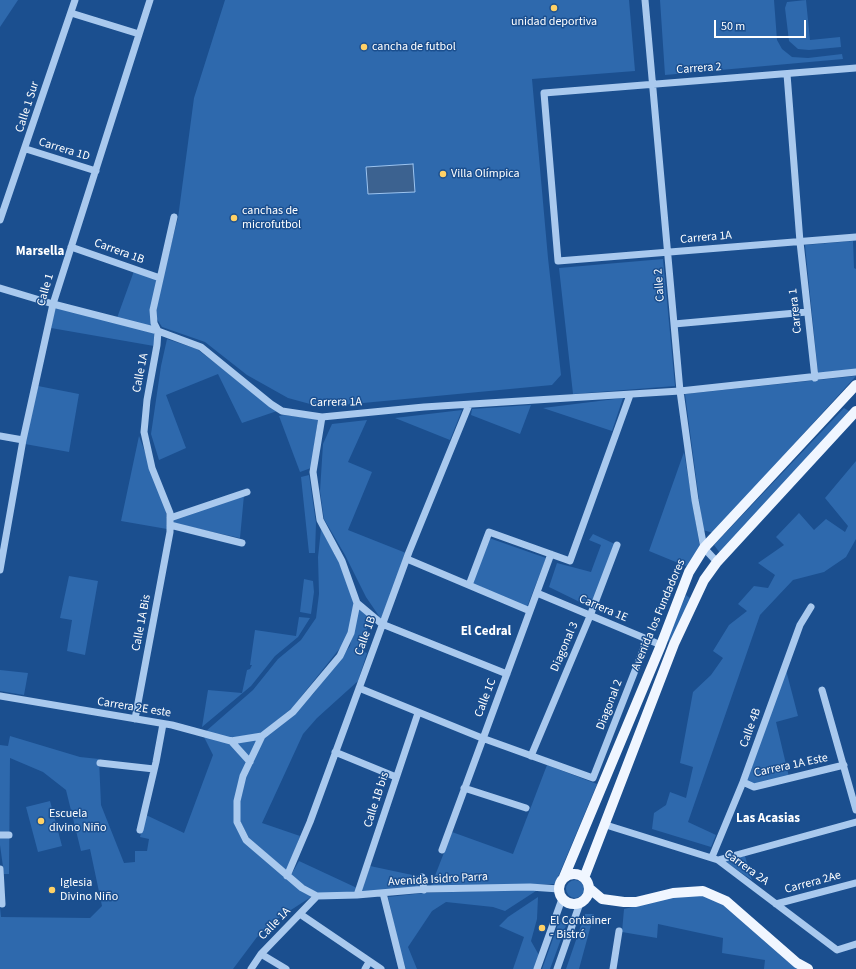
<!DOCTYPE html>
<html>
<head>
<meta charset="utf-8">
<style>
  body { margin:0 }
  #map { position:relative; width:856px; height:969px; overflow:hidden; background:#1b4f8f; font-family:"Source Sans 3",sans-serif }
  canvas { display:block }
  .scale { position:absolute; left:714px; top:20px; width:92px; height:18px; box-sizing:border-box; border:2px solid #fff; border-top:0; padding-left:5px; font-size:12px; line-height:14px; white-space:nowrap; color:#fff; -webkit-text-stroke:3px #1b4f8f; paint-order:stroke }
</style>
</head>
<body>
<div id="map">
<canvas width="856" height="969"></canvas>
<div class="scale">50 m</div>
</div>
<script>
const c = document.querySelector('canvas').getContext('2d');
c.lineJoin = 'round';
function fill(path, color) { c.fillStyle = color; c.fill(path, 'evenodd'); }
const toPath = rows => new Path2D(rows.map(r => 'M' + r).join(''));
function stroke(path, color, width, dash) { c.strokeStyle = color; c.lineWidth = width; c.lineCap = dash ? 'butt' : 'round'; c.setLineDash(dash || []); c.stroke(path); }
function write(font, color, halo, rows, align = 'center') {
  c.font = font + ' "Source Sans 3",sans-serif'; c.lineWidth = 3; c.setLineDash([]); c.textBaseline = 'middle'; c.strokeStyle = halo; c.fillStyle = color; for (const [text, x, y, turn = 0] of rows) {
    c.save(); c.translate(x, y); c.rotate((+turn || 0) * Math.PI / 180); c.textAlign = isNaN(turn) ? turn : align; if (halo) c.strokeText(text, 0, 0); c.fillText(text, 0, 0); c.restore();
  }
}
fill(toPath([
  [0,0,18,0,0,27],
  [225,0,629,0,635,71,532,79,548,258,561,375,552,385,321,407,288,398,247,375,205,342,162,327,155,316,162,279,178,218,194,98],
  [660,0,774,0,777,40,782,49,792,57,808,58,842,54,843,59,665,75],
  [806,0,810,40,840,37,841,47,809,50,798,49,789,41,785,8,787,2],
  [853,241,854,268,856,269,856,369,818,373,805,245],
  [663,259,675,386,573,394,559,268],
  [134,271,157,279,155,329,117,318],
  [55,307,154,333,154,346,51,328],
  [167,339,197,349,277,411,242,423,218,374,166,395,186,448,159,460,151,434,161,366],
  [856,376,713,533,703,530,685,394],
  [38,386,79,394,69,452,25,444],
  [623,398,612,431,543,408],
  [531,405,520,434,471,415,472,409],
  [844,408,849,411,720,553,714,545],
  [462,410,450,440,395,418],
  [284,415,318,419,311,468,300,472,279,416],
  [367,420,348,462,372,472,348,530,406,553,381,619,366,597,345,555,324,519,320,491,323,444,332,424],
  [139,436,166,509,167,529,121,521],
  [684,452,700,548,688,567,649,551],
  [856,461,856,539,846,557,824,572,793,580,760,615,688,822,716,835,711,847,652,829,654,813,666,805,670,792,686,798,693,767,680,763,693,692,711,675,723,658,713,651,729,625,747,611,738,604,754,586,768,588,775,575,758,563,784,545,776,537,799,513,814,530,826,519,845,532,848,526,825,498],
  [309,475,316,523,315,553,309,553,301,477],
  [244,495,240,538,172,523,172,519],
  [321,529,339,562,354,603,349,630,344,643,292,708,262,733,231,738,205,732,253,690,278,659,301,640,316,618,319,594,318,557],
  [593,534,617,545,592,608,549,587,557,563,591,572,601,545,589,540],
  [489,538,546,558,527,607,471,583],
  [69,576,98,581,85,655,67,651,72,620,60,618],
  [304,579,313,581,314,592,311,614,300,612],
  [686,595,691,599,670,642,667,640],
  [358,608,371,618,359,650,367,653,358,681,317,718,303,734,262,823,300,836,287,871,249,838,240,821,239,802,245,777,264,738,313,694,350,646],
  [299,617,310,618,298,637,275,656,251,686,202,727,208,690,242,693,247,670,250,669,252,665,250,665,255,630,296,636],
  [0,670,28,673,24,695,0,691],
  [786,670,798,716,776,722,789,777,755,785,745,781],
  [203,735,230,742,248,763,235,801,241,835,311,897,277,919,257,937,233,969,0,969,0,907,1,917,90,918,102,906,90,849,81,851,66,790,43,772,10,758,9,874,4,874,0,845,0,745,8,746,10,736,80,757,99,759,101,805,124,863,135,862,135,851,147,851,149,839,140,837,146,815,184,833,213,755],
  [260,738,249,760,235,742],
  [547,765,597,784,555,884,431,886,452,832,513,854],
  [50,801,62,846,38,852,26,807],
  [745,856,752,880,724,861],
  [299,861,357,888,355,893,318,894,303,886,291,875],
  [370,866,417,876,419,887,361,892],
  '566 889a9 9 0 1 1 18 0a9 9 0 1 1-18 0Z',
  [539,889,505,911,493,907,446,902,432,911,408,947,417,969,406,969,399,947,388,897,424,893],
  [703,894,725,903,803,969,764,969,765,960,722,953,723,938,658,924,657,938,622,932,624,909,674,897],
  [538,897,537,919,531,941,540,957,535,969,513,969,524,937,499,926,508,917],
  [585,914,594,914,579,969,566,969],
  [559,922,567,923,550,969,542,969]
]), '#2e69ad');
const water = toPath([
  [413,164,415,192,368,194,366,167,413,164]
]);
fill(water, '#3c6290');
stroke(water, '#9cc4f0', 1);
stroke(toPath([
  [645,0,680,391,695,500,704,548,717,562],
  [71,13,139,34],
  [856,68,544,93,558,261,856,237],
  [787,74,800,242,815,378],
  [26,149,96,171],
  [0,220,75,0],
  [71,247,160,278],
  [0,288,53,304,158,331,201,347,271,404,282,411,322,417,424,407,680,391,856,372],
  [674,324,807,312],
  [322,417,313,472,320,520,342,561,357,603,382,624,507,674],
  [0,436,23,440],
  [170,518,247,492],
  [170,525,242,543],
  [407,559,530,611],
  [0,570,23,440,53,304,150,0],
  [469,585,489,532,570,561,630,395],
  [537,593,661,645],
  [357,603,351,633,340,656,293,712,262,736,243,776,237,801,237,822,246,840,302,888,317,896,357,895,426,889,530,887,559,889],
  [359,688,482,738,593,778,647,640],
  [822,690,856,810],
  [0,696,172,725,231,741,262,736],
  [135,719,170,532,170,513,152,468,144,432,147,400,157,345,158,331,154,323,153,310,174,217],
  [231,741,250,762],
  [335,752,396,777],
  [531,756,590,616,617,545],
  [100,763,154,769],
  [743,782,754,787,844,765],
  [464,788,526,808],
  [606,825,718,860,837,950,856,944],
  [140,830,156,762,163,724],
  [0,835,9,835],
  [442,850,551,554],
  [712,857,743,782,800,625,811,607],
  [718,860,856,822],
  [0,869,2,904],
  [287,876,310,822,409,552,469,405],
  [422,877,424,890],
  [383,893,402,969],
  [357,895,418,713],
  [776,904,856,883],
  [300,914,381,969],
  [261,954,286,969],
  [251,969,261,954,317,896],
  [365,969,369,962],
  [537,969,562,899],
  [557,969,580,903],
  [613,969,619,931]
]), '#a9c9ee', 7);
stroke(toPath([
  '559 889a15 15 0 1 1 30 0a15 15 0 1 1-30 0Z',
  [564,877,661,645,689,572,704,548,856,385],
  [584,878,674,644,704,580,717,562,856,411],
  [589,888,602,899,624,902,636,902,673,893,703,891,726,901,797,963,808,969]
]), '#f0f6ff', 10);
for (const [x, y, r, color] of [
  [554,8,4,"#ffd166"],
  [364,47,4,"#ffd166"],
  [443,174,4,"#ffd166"],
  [234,218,4,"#ffd166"],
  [41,821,4,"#ffd166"],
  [52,890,4,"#ffd166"],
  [542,928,4,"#ffd166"]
]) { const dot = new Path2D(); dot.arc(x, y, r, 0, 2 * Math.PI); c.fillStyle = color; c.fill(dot); stroke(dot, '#1b4f8f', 1.5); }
write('12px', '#fff', '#1b4f8f', [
  ["unidad deportiva",554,22,"center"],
  ["cancha de futbol",372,47],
  ["Villa Olímpica",451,174],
  ["canchas de",242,211],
  ["microfutbol",242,225],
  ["Escuela",49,814],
  ["divino Niño",49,828],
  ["Iglesia",60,883],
  ["Divino Niño",60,897],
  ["El Container",550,921],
  ["- Bistró",550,935]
], 'left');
write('12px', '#fff', '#1b4f8f', [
  ["Carrera 2",699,69,-4],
  ["Calle 1 Sur",28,107,-72],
  ["Carrera 1D",64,150,17],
  ["Carrera 1A",706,238,-5],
  ["Carrera 1B",119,252,20],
  ["Calle 2",660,285,-94],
  ["Calle 1",46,290,-74],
  ["Carrera 1",796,311,-96],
  ["Calle 1A",141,373,-79],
  ["Carrera 1A",336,403,-1],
  ["Carrera 1E",603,609,23],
  ["Avenida los Fundadores",659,615,-67],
  ["Calle 1A Bis",142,623,-79],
  ["Calle 1B",366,636,-70],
  ["Diagonal 3",565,647,-67],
  ["Calle 1C",486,698,-69],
  ["Diagonal 2",610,705,-69],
  ["Carrera 2E este",134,708,9],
  ["Calle 4B",751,728,-70],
  ["Carrera 1A Este",791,766,-12],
  ["Calle 1B bis",377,800,-72],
  ["Carrera 2A",746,868,36],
  ["Avenida Isidro Parra",438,880,-3],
  ["Carrera 2Ae",813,883,-15],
  ["Calle 1A",275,924,-46]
]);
write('bold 13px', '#fff', '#1b4f8f', [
  ["Marsella",40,252],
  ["El Cedral",486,632],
  ["Las Acasias",768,819]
]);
</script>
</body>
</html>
